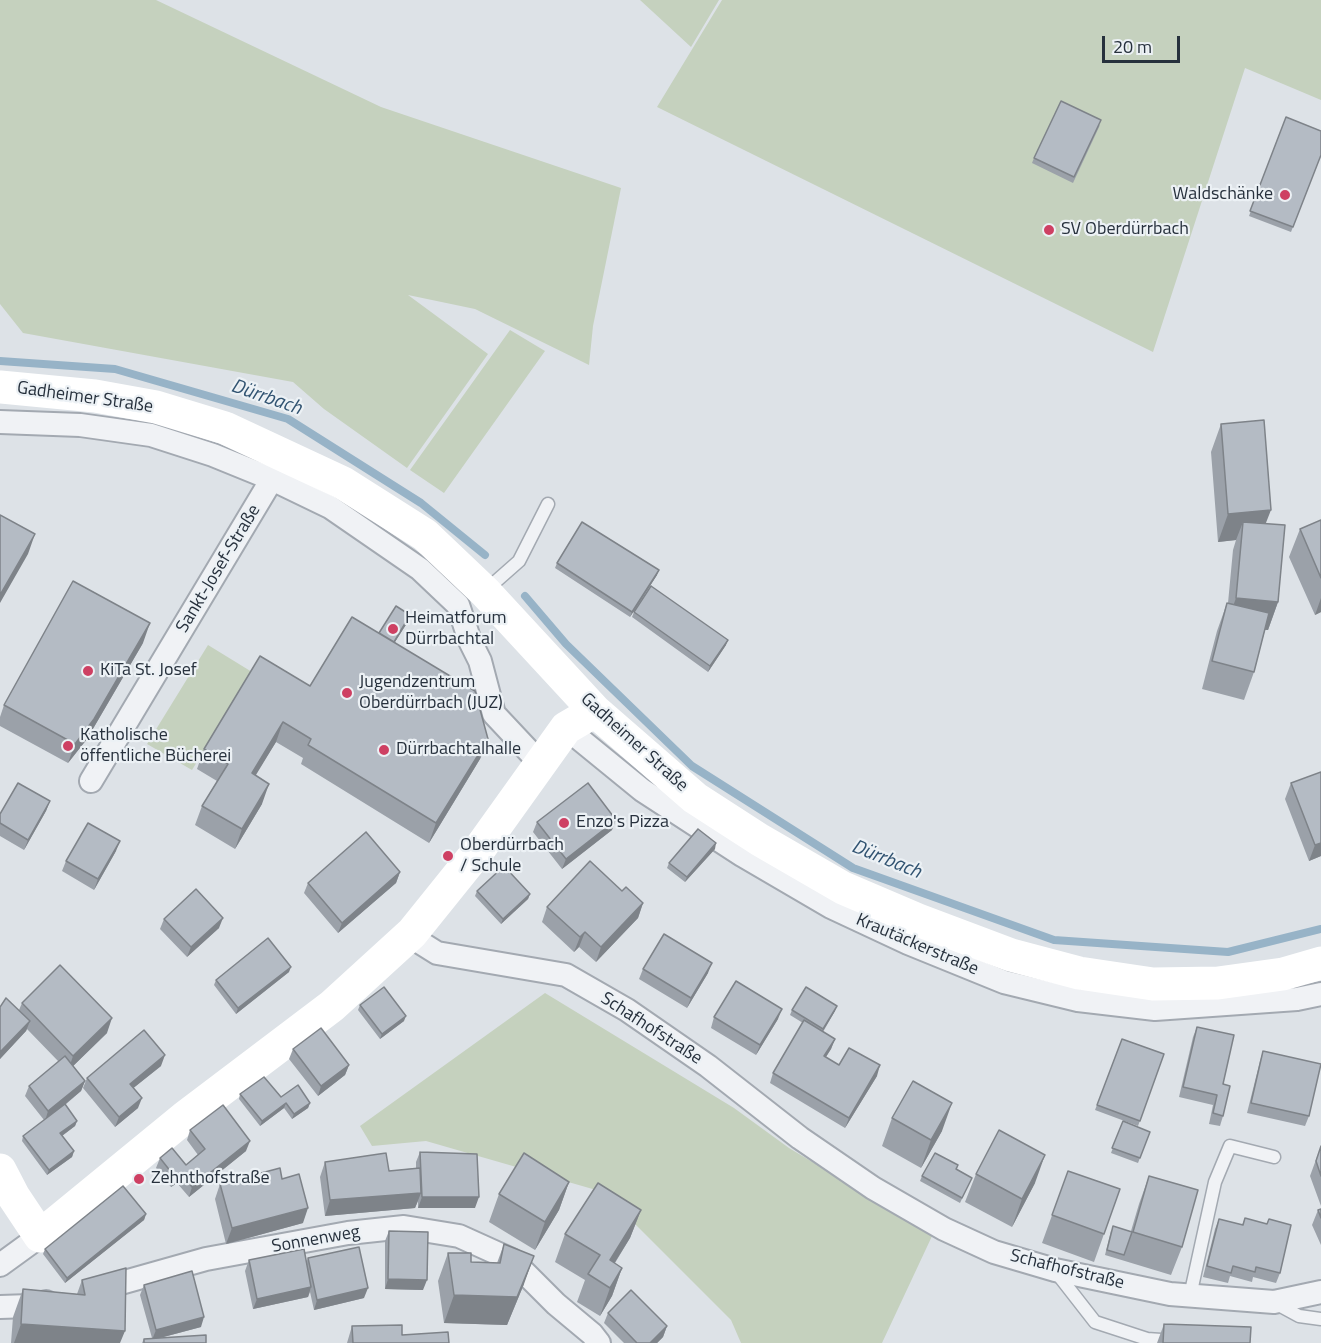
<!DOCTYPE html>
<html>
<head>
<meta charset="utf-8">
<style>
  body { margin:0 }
  #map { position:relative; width:1321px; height:1343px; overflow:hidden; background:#dde2e7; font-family:"Titillium Web",sans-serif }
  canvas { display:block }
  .scale { position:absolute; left:1102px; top:36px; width:78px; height:27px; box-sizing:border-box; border:3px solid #27313d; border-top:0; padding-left:8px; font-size:18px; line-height:21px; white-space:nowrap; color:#27313d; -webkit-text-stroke:4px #ecf1f5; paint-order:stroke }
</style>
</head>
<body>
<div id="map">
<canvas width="1321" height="1343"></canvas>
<div class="scale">20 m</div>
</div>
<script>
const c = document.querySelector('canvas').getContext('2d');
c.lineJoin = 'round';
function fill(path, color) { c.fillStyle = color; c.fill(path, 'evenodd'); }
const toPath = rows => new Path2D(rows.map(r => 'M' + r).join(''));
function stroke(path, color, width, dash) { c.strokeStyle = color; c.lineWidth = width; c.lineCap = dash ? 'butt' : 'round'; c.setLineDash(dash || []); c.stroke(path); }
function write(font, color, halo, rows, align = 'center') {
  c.font = font + ' "Titillium Web",sans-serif'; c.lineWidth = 4.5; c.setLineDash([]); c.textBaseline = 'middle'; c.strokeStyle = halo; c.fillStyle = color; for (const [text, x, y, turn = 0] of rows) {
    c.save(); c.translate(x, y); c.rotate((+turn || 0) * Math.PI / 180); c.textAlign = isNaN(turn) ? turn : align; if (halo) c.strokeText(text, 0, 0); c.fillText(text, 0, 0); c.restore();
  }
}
fill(toPath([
  [0,0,156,0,381,107,621,188,593,326,589,365,475,309,408,295,488,354,407,468,324,409,293,382,23,333,0,304],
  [640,0,719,0,691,47],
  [722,0,1321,0,1321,100,1245,68,1153,352,657,107],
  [510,330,545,351,444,493,410,470],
  [208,645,252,672,192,770,147,744],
  [545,993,734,1108,789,1148,933,1234,882,1343,741,1343,731,1320,603,1192,426,1141,372,1146,360,1126]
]), '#c5d1be');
stroke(toPath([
  [0,361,115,369,288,419,421,503,485,555],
  [525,596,566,644,692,766,853,868,1054,940,1228,952,1321,929]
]), '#97b3c7', 8);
const lane = toPath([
  [485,591,519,561,548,504],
  [1056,1272,1095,1322,1147,1339,1204,1343],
  [1190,1296,1215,1182,1230,1146,1274,1157],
  [1275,1303,1299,1316,1321,1319]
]);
const street = toPath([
  [0,422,80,425,151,435,213,455,272,479,330,507,420,569,458,605,470,641,480,661,494,714,540,763],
  [566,728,642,790,742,855,831,907,908,943,1004,982,1078,1000,1155,1009,1297,999,1321,994],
  [91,781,272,479],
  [412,933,421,943,437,953,566,975,627,1010,708,1066,800,1138,873,1188,944,1229,994,1252,1055,1270,1170,1294,1274,1302,1321,1292],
  [0,1265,40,1236],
  [96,1290,206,1259,348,1233,404,1227,459,1236,512,1260,556,1304,592,1334,599,1343],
  [0,1307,30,1306,46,1302]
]);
stroke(lane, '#a3a9b1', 15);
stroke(street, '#a3a9b1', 26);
stroke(lane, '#f0f2f5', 12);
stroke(street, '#f0f2f5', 22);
stroke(toPath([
  [0,387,95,396,156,407,225,428,343,483,425,535,485,592,595,711,695,798,760,840,843,888,918,920,1011,955,1079,973,1153,984,1218,983,1283,974,1321,963],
  [0,1170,14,1197,40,1236,184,1118,332,1006,412,933,478,851,566,728,595,711]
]), '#fff', 33);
fill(toPath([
  [1286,117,1321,155,1291,232,1249,216],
  [1100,125,1073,183,1032,163,1034,158],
  [1221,424,1266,524,1278,602,1268,630,1265,630,1254,672,1244,700,1202,689,1217,631,1227,603,1228,603,1233,550,1236,540,1218,542,1211,452],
  [1321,520,1321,612,1315,615,1289,557,1300,529],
  [557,563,657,575,630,617,555,568],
  [634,612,726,645,708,672,632,617],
  [409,620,395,642,488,739,480,759,429,843,301,764,303,758,276,742,255,775,262,804,235,849,195,825,202,806,217,781,197,769,204,749,310,686,379,633],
  [143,643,87,739,68,763,0,726,0,717,4,705],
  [1321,772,1321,856,1309,861,1285,799,1291,783],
  [50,801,46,811,24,850,0,836,0,814],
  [537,822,612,830,562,869,533,832],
  [715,849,685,882,667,868,669,863],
  [116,851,94,890,62,871,66,861],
  [400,872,396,883,338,933,304,893,308,883],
  [477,891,530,894,528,899,501,924,475,896],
  [622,891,643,903,638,918,596,962,579,947,574,952,542,922,547,907],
  [164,919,219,928,187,957,160,929],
  [643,969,708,973,687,1008,639,979],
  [289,972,236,1014,214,985,216,980],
  [22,1003,107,1033,73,1066,85,1081,81,1091,65,1105,77,1121,75,1126,62,1136,74,1151,72,1157,47,1175,22,1141,23,1136,44,1120,25,1096,29,1086,59,1062,27,1029,26,1031,0,1059,0,1007,19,1010],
  [360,1005,404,1021,380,1039,358,1010],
  [792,1010,835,1011,823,1032,835,1039,831,1049,826,1057,839,1065,877,1076,845,1128,770,1083,773,1073,803,1023,790,1015],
  [714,1017,778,1019,756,1055,711,1028],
  [1197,1027,1223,1116,1220,1126,1209,1124,1213,1105,1179,1097,1193,1037],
  [1122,1039,1164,1054,1138,1126,1095,1110],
  [293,1049,349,1065,345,1075,318,1096,289,1059],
  [1263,1051,1309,1116,1305,1126,1247,1113,1260,1061],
  [161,1066,133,1088,138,1108,115,1127,83,1088,87,1078],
  [240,1094,281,1097,310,1103,308,1108,292,1119,284,1108,260,1126,239,1099],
  [892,1118,942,1131,921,1168,882,1146],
  [1123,1121,1150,1132,1138,1163,1111,1153],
  [190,1130,246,1151,189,1197,177,1183,171,1187,156,1168,160,1158,186,1165,198,1155,187,1140],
  [1321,1146,1321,1206,1310,1176],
  [420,1152,475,1208,418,1208,418,1201,415,1208,325,1216,320,1177,325,1162,389,1171,416,1168,416,1162],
  [958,1165,957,1169,972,1178,960,1203,920,1181,922,1176],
  [1068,1171,1120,1189,1094,1262,1042,1243],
  [976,1174,1035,1183,1012,1227,965,1202],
  [1149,1176,1182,1247,1171,1275,1105,1255,1111,1231,1131,1231,1139,1204],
  [282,1179,303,1223,226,1244,215,1199,220,1184],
  [569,1182,559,1210,535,1250,489,1222,499,1194],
  [1321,1209,1321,1245,1312,1225,1318,1210],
  [641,1210,630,1238,615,1263,622,1268,612,1296,600,1316,577,1302,585,1280,555,1262,565,1234],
  [146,1214,144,1220,65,1283,43,1254,45,1249],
  [1245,1218,1280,1273,1276,1283,1253,1277,1252,1282,1230,1276,1228,1283,1203,1277,1215,1229,1219,1219,1242,1225],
  [389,1231,423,1290,385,1289,385,1241],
  [504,1244,524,1284,507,1325,444,1323,438,1281,448,1253,471,1262,497,1263],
  [308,1258,364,1298,314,1310,310,1292,308,1297,253,1309,245,1271,249,1260,306,1263],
  [82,1280,120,1343,11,1343,13,1317,23,1289,77,1294],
  [144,1285,201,1327,160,1338,206,1343,142,1343,144,1339,152,1338,140,1295],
  [608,1313,667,1326,663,1337,657,1343,624,1343,604,1323],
  [1164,1324,1250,1343,1157,1343],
  [352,1326,402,1335,449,1343,347,1343]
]), '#9ba1a9');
fill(toPath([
  [1271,510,1260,538,1243,522,1236,540,1218,542,1228,514],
  [35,534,28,554,0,603,0,595],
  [659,570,657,575,630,617,632,612],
  [1236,598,1278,602,1268,630,1226,626],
  [1321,598,1321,612,1315,615],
  [410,615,409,620,387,654,389,649],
  [150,623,143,643,87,739,68,763,75,744],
  [728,640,726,645,708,672,710,666],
  [283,722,276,742,245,793,252,773],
  [488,739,480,759,429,843,436,823],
  [269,784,262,804,235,849,242,829],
  [50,801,46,811,24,850,28,840],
  [616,820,612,830,562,869,566,859],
  [120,841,116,851,94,890,98,879],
  [716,843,715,849,685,882,687,877],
  [1321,843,1321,856,1309,861,1315,845],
  [400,872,396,883,338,933,342,923],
  [530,894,528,899,501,924,503,919],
  [643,903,638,918,596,962,601,947],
  [223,918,219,928,187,957,191,947],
  [585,932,579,947,574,952,580,937],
  [712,963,708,973,687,1008,691,998],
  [291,967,289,972,236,1014,238,1008],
  [837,1006,835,1011,821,1034,823,1029],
  [782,1009,778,1019,756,1055,760,1045],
  [406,1016,404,1021,380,1039,382,1034],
  [112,1018,107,1033,68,1071,73,1056],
  [30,1021,26,1031,0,1059,0,1052],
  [835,1039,831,1049,820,1066,824,1056],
  [165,1055,161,1066,126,1094,130,1084],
  [349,1065,345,1075,318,1096,321,1086],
  [880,1065,877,1076,845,1128,849,1118],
  [85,1081,81,1091,45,1121,48,1111],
  [142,1098,138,1108,115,1127,119,1117],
  [286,1103,284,1108,260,1126,262,1121],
  [310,1103,308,1108,292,1119,294,1114],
  [952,1103,942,1131,921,1168,931,1140],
  [77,1121,75,1126,59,1138,60,1133],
  [250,1141,246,1151,189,1197,192,1187],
  [74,1151,72,1157,47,1175,49,1170],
  [1045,1155,1035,1183,1012,1227,1022,1199],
  [181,1173,177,1183,171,1187,175,1177],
  [569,1182,559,1210,535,1250,545,1222],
  [421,1193,415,1208,325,1216,330,1200],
  [422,1197,479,1197,475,1208,418,1208],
  [308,1208,303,1223,226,1244,232,1228],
  [641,1210,630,1238,602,1283,610,1260],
  [146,1214,144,1220,65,1283,67,1278],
  [534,1256,524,1284,507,1325,444,1323,454,1295],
  [622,1268,612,1296,600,1316,610,1288],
  [388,1279,427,1280,423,1290,385,1289],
  [311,1287,308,1297,253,1309,257,1299],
  [368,1288,364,1298,314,1310,317,1300],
  [204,1317,201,1327,152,1340,156,1330],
  [21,1324,125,1331,120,1343,14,1343],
  [667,1326,663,1337,657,1343,650,1343]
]), '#7e8389');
const building = toPath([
  [1061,101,1101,120,1074,177,1034,158,1061,101],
  [1286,117,1321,131,1321,155,1293,227,1250,211,1286,117],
  [1264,420,1271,510,1228,514,1221,424,1264,420],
  [0,515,35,534,0,595,0,515],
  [1321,520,1321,578,1300,529,1321,520],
  [582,522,659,570,632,612,557,563,582,522],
  [1243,522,1285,525,1278,602,1236,598,1243,522],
  [73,581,150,623,94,719,75,744,4,705,73,581],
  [651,586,728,640,710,666,634,612,651,586],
  [1227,603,1269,613,1254,672,1212,661,1227,603],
  [396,606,410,615,394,642,379,633,396,606],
  [352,617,475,691,488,739,436,823,308,745,311,739,283,722,252,773,269,784,242,829,202,806,228,764,204,749,260,656,310,686,352,617],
  [1321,772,1321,843,1315,845,1291,783,1321,772],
  [18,783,50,801,28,840,0,823,0,814,18,783],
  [588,783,616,820,566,859,537,822,588,783],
  [88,823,120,841,98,879,66,861,88,823],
  [698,829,716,843,687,877,669,863,698,829],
  [366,832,400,872,342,923,308,883,366,832],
  [590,861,622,891,626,887,643,903,601,947,585,932,580,937,547,907,590,861],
  [504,866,530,894,503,919,477,891,504,866],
  [196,889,223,918,191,947,164,919,196,889],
  [664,934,712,963,691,998,643,969,664,934],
  [268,938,291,967,238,1008,216,980,268,938],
  [60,965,112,1018,73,1056,22,1003,60,965],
  [736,981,782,1009,760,1045,714,1017,736,981],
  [384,987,406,1016,382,1034,360,1005,384,987],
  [806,987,837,1006,823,1029,792,1010,806,987],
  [6,998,30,1021,0,1052,0,1007,6,998],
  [804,1020,835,1039,824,1056,839,1065,849,1048,880,1065,849,1118,773,1073,804,1020],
  [1197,1027,1234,1035,1223,1084,1230,1086,1223,1116,1213,1113,1217,1095,1183,1087,1197,1027],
  [321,1028,349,1065,321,1086,293,1049,321,1028],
  [144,1030,165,1055,130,1084,142,1098,119,1117,87,1078,144,1030],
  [1122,1039,1164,1054,1140,1121,1097,1105,1122,1039],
  [1263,1051,1321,1064,1309,1116,1251,1103,1263,1051],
  [65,1056,85,1081,48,1111,29,1086,65,1056],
  [264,1077,281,1097,298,1085,310,1103,294,1114,286,1103,262,1121,240,1094,264,1077],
  [913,1081,952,1103,931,1140,892,1118,913,1081],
  [65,1104,77,1121,60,1133,74,1151,49,1170,23,1136,65,1104],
  [223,1105,250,1141,192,1187,181,1173,175,1177,160,1158,172,1148,186,1165,205,1149,190,1130,223,1105],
  [1123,1121,1150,1132,1140,1158,1112,1148,1123,1121],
  [999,1130,1045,1155,1022,1199,976,1174,999,1130],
  [1321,1146,1321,1176,1316,1161,1321,1146],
  [420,1152,477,1154,479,1197,422,1197,420,1152],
  [386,1153,389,1171,420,1168,421,1193,330,1200,325,1162,386,1153],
  [524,1153,569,1182,545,1222,499,1194,524,1153],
  [935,1153,958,1165,956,1169,972,1178,962,1198,922,1176,935,1153],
  [280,1168,282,1179,299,1174,308,1208,232,1228,220,1184,280,1168],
  [1068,1171,1120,1189,1104,1234,1052,1215,1068,1171],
  [1149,1176,1198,1190,1182,1247,1133,1232,1149,1176],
  [598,1183,641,1210,610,1260,622,1268,610,1288,588,1274,600,1255,565,1234,598,1183],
  [123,1186,146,1214,67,1278,45,1249,123,1186],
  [1321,1209,1321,1218,1318,1210,1321,1209],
  [1245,1218,1267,1224,1269,1219,1291,1225,1280,1273,1256,1267,1255,1272,1233,1266,1231,1273,1207,1266,1219,1219,1243,1225,1245,1218],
  [1113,1226,1132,1232,1124,1255,1107,1250,1113,1226],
  [389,1231,428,1232,427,1280,388,1279,389,1231],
  [504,1244,534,1256,517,1297,454,1295,448,1253,471,1253,471,1262,500,1263,504,1244],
  [359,1247,368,1288,317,1300,308,1258,359,1247],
  [304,1249,311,1287,257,1299,249,1260,304,1249],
  [126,1268,125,1331,21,1324,23,1289,85,1295,82,1280,126,1268],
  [192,1271,204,1317,156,1330,144,1285,192,1271],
  [631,1290,667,1326,650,1343,637,1343,608,1313,631,1290],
  [1164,1324,1251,1327,1250,1343,1163,1343,1164,1324],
  [402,1325,402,1335,448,1332,449,1343,353,1343,352,1326,402,1325],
  [206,1335,206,1343,144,1343,144,1339,206,1335]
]);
fill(building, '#b4bbc4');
stroke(building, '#7e8389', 1.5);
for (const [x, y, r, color] of [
  [1285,195,6,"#ce4063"],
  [1049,230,6,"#ce4063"],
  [393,629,6,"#ce4063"],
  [88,671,6,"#ce4063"],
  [347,693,6,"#ce4063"],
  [68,746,6,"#ce4063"],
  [384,750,6,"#ce4063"],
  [564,823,6,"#ce4063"],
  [448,856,6,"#ce4063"],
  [139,1179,6,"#ce4063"]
]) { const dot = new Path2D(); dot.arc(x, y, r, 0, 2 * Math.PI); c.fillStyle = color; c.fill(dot); stroke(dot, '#ecf1f5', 2); }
write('18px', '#27313d', '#ecf1f5', [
  ["Waldschänke",1273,195,"right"],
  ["SV Oberdürrbach",1061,230],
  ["Heimatforum",405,619],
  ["Dürrbachtal",405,640],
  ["KiTa St. Josef",100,671],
  ["Jugendzentrum",359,683],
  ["Oberdürrbach (JUZ)",359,704],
  ["Katholische",80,736],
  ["öffentliche Bücherei",80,757],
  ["Dürrbachtalhalle",396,750],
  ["Enzo's Pizza",576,823],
  ["Oberdürrbach",460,846],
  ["/ Schule",460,867],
  ["Zehnthofstraße",151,1179]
], 'left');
write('18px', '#27313d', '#ecf1f5', [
  ["Gadheimer Straße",85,398,8],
  ["Sankt-Josef-Straße",219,569,-59],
  ["Gadheimer Straße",634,743,42],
  ["Krautäckerstraße",917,945,23],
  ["Schafhofstraße",651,1029,33],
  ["Sonnenweg",316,1240,-10],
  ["Schafhofstraße",1067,1270,14]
]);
write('italic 20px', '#315371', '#ecf1f5', [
  ["Dürrbach",266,398,19],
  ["Dürrbach",886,860,22]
]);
</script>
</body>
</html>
